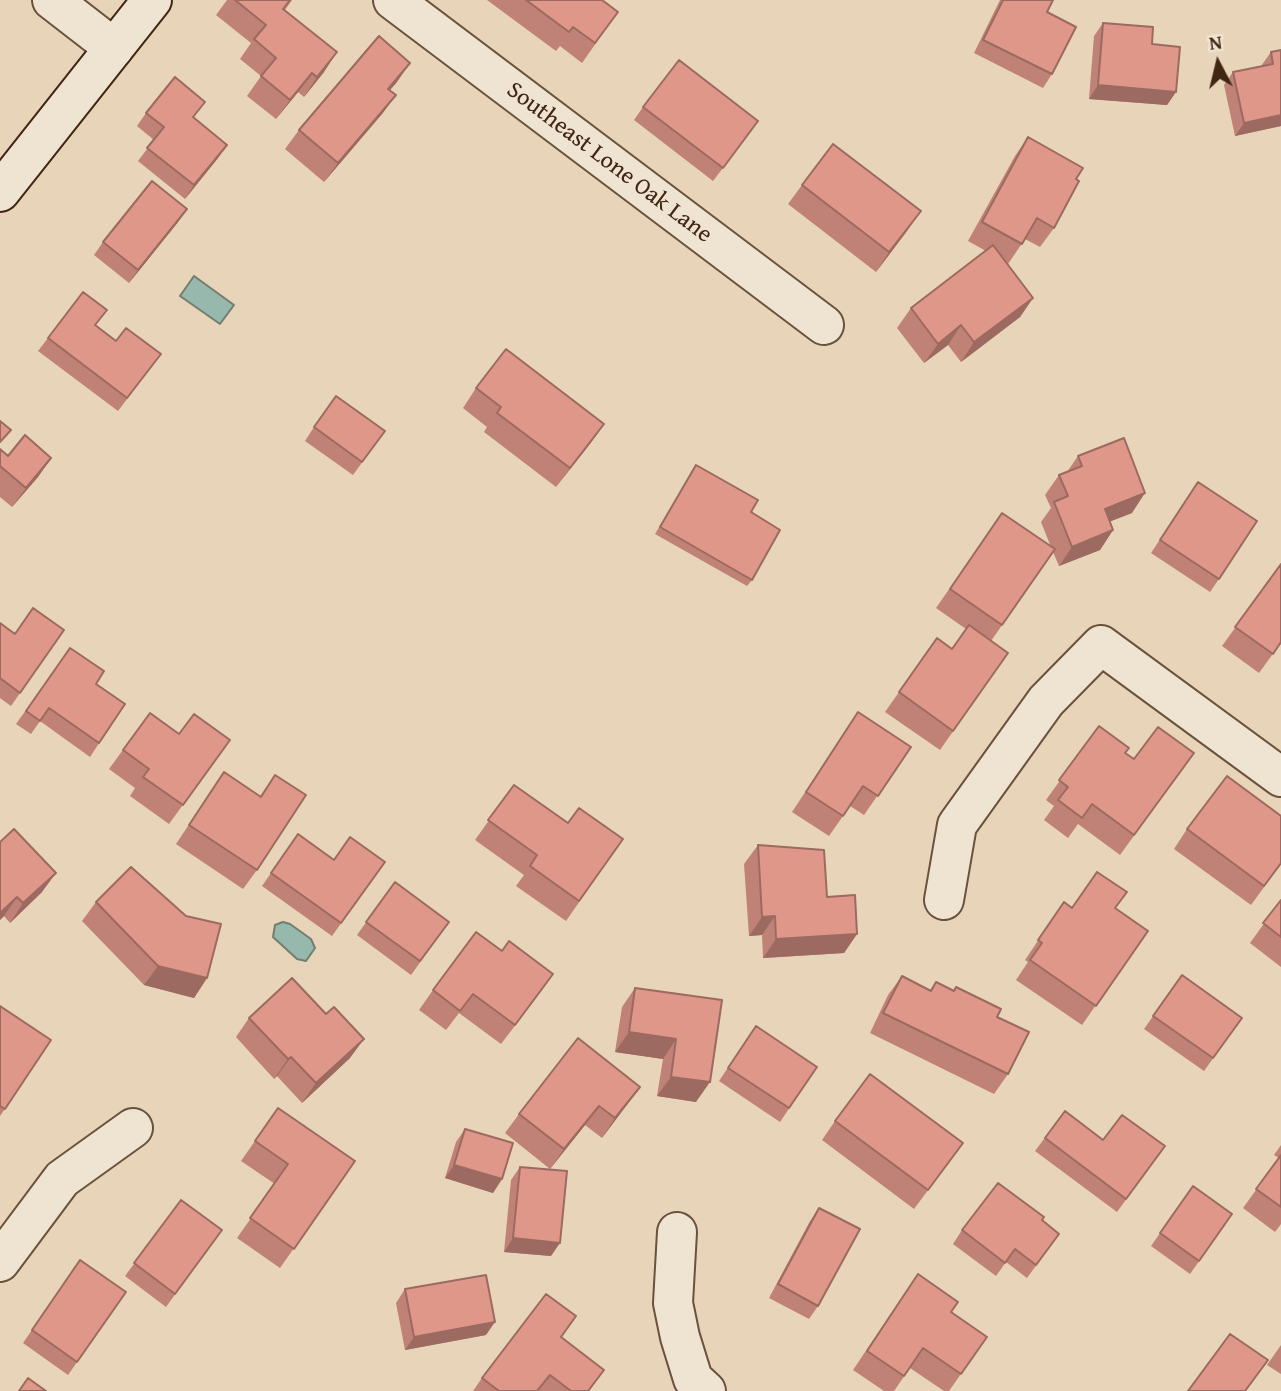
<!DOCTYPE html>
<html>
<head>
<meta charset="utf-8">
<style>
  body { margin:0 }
  #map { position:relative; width:1281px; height:1391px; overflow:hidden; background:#e7d4b9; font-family:"Gentium Book Plus",serif }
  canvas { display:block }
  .north { position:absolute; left:1183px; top:28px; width:70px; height:70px; -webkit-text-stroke:5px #efe3d2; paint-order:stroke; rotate:353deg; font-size:19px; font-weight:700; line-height:28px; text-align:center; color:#402613 }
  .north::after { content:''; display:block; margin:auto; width:24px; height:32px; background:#402613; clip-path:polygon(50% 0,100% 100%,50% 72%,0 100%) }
</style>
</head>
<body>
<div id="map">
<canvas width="1281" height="1391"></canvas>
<div class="north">N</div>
</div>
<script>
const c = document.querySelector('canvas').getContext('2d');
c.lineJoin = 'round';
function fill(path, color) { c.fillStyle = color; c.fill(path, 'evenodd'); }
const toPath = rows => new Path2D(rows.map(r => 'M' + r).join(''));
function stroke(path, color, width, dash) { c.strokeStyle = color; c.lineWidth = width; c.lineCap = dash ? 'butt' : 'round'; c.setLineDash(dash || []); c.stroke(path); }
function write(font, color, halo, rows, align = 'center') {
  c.font = font + ' "Gentium Book Plus",serif'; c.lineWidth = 7; c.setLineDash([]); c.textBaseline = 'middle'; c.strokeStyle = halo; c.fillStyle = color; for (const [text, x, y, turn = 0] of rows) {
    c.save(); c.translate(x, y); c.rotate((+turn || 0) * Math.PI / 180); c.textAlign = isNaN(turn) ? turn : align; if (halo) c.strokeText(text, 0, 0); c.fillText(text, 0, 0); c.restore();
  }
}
const water = toPath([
  [194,276,234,305,220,324,180,296,194,276],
  [283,922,290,924,311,939,315,948,306,961,297,959,273,937,275,925,283,922]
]);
fill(water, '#97b8ac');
stroke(water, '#747e6f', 2);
const minor = toPath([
  [393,0,824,325],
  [944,900,957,825,1046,701,1101,645,1281,777],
  [677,1232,673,1303,680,1337,693,1379,706,1391],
  [0,1262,62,1179,133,1128]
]);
const tertiary = toPath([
  [52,0,114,48]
]);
const secondary = toPath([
  [0,192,152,0]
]);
stroke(minor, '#6a523c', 42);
stroke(tertiary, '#6a523c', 42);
stroke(secondary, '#402613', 42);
stroke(minor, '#efe3d2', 38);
stroke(tertiary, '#efe3d2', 38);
stroke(secondary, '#efe3d2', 38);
fill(toPath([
  [227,0,292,0,285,10,324,72,304,97,298,92,276,119,247,96,261,76,240,59,251,43,216,15],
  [487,0,602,0,618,12,582,63,560,46,556,51],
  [1000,0,1053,0,1047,12,1052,74,1043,88,974,53],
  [1103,23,1152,44,1176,92,1167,105,1089,99,1094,36],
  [1281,50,1281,126,1235,136,1224,85,1233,72,1261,66,1271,52],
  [397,82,390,90,396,95,382,114,324,182,285,149,299,130],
  [643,107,749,134,713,181,634,120],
  [146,113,194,118,218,158,185,199,138,161,154,140,137,126],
  [1028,137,1076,179,1054,228,1040,247,1025,239,1008,264,1006,262,1033,298,1020,317,961,362,948,345,924,363,897,328,911,308,986,251,968,241,1015,156],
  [802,185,907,231,876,272,788,204],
  [178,222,129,283,94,255,103,242],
  [96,326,151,367,118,411,38,351,48,338],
  [476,388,604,424,556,487,484,432,487,427,463,408],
  [314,427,385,431,353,475,305,441],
  [0,449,8,456,51,458,38,477,12,507,0,497],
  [1078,456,1132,513,1110,521,1113,530,1100,550,1059,566,1053,552,991,641,1008,653,940,750,885,712,937,638,952,649,966,629,936,608,1002,513,1051,547,1041,522,1051,508,1045,495,1059,475,1067,472],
  [696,465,751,512,752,580,747,586,655,534],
  [1198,482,1219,579,1210,592,1151,553],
  [1281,564,1281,645,1280,644,1259,673,1222,646],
  [0,623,15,634,64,630,11,706,0,698],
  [70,648,96,684,125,704,90,757,40,721,31,734,16,724],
  [858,712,911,747,864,815,850,806,829,836,792,812],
  [150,713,179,734,230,740,169,824,130,796,135,788,109,769],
  [1099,726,1125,753,1134,759,1194,753,1120,855,1078,824,1068,838,1044,820,1054,806,1046,800],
  [224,772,260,796,275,775,257,870,243,889,176,844],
  [514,785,568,823,623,839,566,921,516,886,524,875,475,840],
  [1281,816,1281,864,1251,905,1174,849,1187,829],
  [298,834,334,860,385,862,332,936,262,886],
  [0,842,42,892,10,923,4,916,0,920],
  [758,845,827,897,857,934,844,953,763,958,762,935,749,936,744,864],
  [395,882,449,922,411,975,357,935],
  [1281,900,1281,967,1250,943],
  [96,902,207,978,194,998,144,985,82,921],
  [1064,902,1072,908,1116,908,1148,931,1082,1025,1016,980,1028,962,1025,960],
  [502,951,553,974,501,1044,459,1013,446,1030,419,1010,433,990],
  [1182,975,1242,1018,1204,1071,1144,1029],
  [902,976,930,990,936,982,954,991,956,987,997,1017,1008,1074,994,1094,870,1033,888,995],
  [635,988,722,1000,696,1102,657,1096,663,1059,615,1052,622,1007],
  [0,1006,51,1040,0,1116],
  [249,1018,350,1058,302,1103,277,1076,274,1079,236,1037],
  [756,1026,817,1067,780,1122,719,1081],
  [640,1087,602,1138,585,1125,550,1169,505,1133,519,1114],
  [278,1108,355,1161,280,1268,237,1238,275,1184,241,1161],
  [1065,1111,1103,1140,1165,1146,1117,1212,1035,1151],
  [835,1121,949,1162,914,1209,822,1140],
  [465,1129,502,1179,493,1193,445,1178,456,1142],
  [1281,1145,1281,1224,1275,1232,1243,1208,1279,1158,1274,1155],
  [520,1167,551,1256,504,1252,511,1180],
  [1193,1186,1232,1214,1190,1274,1151,1246],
  [181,1200,222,1230,166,1307,125,1276],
  [819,1208,818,1306,809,1319,769,1298,810,1221],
  [1042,1220,1059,1234,1027,1278,1006,1262,996,1276,953,1244,962,1230],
  [80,1260,126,1292,68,1375,23,1343],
  [405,1289,486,1335,405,1350,396,1303],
  [904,1294,951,1312,987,1337,949,1391,944,1391,910,1368,894,1391,884,1391,853,1370],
  [561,1337,604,1370,589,1391,473,1391,482,1378],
  [1281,1345,1281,1374,1267,1365]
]), '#c08276');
fill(toPath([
  [337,52,324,72,304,97,317,77],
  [410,63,397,82,374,108,388,89],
  [312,73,298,92,276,119,290,100],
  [1098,85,1176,92,1167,105,1089,99],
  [396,95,382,114,324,182,338,163],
  [1281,115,1281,126,1235,136,1244,123],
  [227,145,218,158,185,199,194,185],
  [187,209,178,222,129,283,138,270],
  [921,211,907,231,876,272,889,252],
  [1033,298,1020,317,961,362,974,342],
  [961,325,948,345,924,363,938,344],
  [604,424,590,444,556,487,570,468],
  [51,458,38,477,12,507,26,488],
  [1145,493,1132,513,1091,529,1105,509],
  [1113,530,1100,550,1059,566,1072,547],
  [56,873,42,892,10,923,23,903],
  [17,897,4,916,0,920,0,913],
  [775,916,762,935,749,936,762,917],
  [857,934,844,953,763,958,776,939],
  [158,966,207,978,194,998,144,985],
  [553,974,539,994,501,1044,515,1025],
  [629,1032,676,1039,663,1059,615,1052],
  [364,1039,350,1058,302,1103,316,1083],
  [291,1057,277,1076,274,1079,288,1059],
  [671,1077,710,1082,696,1102,657,1096],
  [640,1087,626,1106,602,1138,615,1118],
  [599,1106,585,1125,550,1169,564,1149],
  [454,1165,502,1179,493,1193,445,1178],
  [513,1238,560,1243,551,1256,504,1252],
  [495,1322,486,1335,405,1350,414,1337]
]), '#9c6a60');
const building = toPath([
  [235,0,290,0,283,9,337,52,317,77,312,73,290,100,261,76,276,58,254,39,266,25,235,0],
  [526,0,602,0,618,12,595,43,573,27,569,32,526,0],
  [1003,0,1053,0,1047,12,1076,27,1052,74,983,40,1003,0],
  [1103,23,1153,27,1152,44,1180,47,1176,92,1098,85,1103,23],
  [379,36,410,63,388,89,396,95,338,163,299,130,379,36],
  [1281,50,1281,115,1244,123,1233,72,1273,64,1271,52,1281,50],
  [679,60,758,121,723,168,643,107,679,60],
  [175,77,205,102,193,117,227,145,194,185,147,148,164,127,146,113,175,77],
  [1028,137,1083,168,1076,179,1079,181,1054,228,1037,218,1022,244,982,222,1028,137],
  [833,144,921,211,889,252,802,185,833,144],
  [152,181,187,209,138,270,103,242,152,181],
  [993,245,1033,298,974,342,961,325,938,344,911,308,993,245],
  [83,292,107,310,95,325,116,341,126,328,161,354,127,398,48,338,83,292],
  [506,349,604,424,570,468,497,413,501,407,476,388,506,349],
  [336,396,385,431,362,462,314,427,336,396],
  [0,421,11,430,0,442,0,421],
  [25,435,51,458,26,488,0,466,0,449,8,456,25,435],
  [1124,438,1145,493,1105,509,1113,530,1072,547,1054,502,1068,496,1059,475,1082,466,1078,456,1124,438],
  [696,465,758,500,751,512,780,530,752,580,660,527,696,465],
  [1198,482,1257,521,1219,579,1160,540,1198,482],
  [1002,513,1055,549,1002,625,950,589,1002,513],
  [1281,564,1281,642,1273,654,1235,627,1281,564],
  [33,608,64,630,20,693,0,678,0,623,15,634,33,608],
  [969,625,1008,653,953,731,899,692,937,638,952,649,969,625],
  [70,648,104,671,96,684,125,704,99,743,49,708,40,721,26,711,70,648],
  [858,712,911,747,878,796,863,786,843,816,806,792,858,712],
  [150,713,179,734,194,714,230,740,183,805,143,777,149,769,123,750,150,713],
  [1099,726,1129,748,1125,753,1134,759,1158,727,1194,753,1134,835,1092,804,1082,818,1058,800,1068,787,1059,780,1099,726],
  [224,772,261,797,275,775,306,795,257,870,189,825,224,772],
  [1227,776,1281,816,1281,863,1264,886,1187,829,1227,776],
  [514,785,568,823,579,808,623,839,579,901,530,866,537,855,488,820,514,785],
  [14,829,56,873,23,903,17,897,0,913,0,842,14,829],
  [298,834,334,860,350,837,385,862,341,923,271,873,298,834],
  [758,845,824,850,827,897,855,895,857,934,776,939,775,916,762,917,758,845],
  [131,867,186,916,221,924,207,978,158,966,96,902,131,867],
  [1097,872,1127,892,1115,908,1148,931,1096,1006,1030,960,1042,943,1038,940,1064,902,1072,908,1097,872],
  [395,882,449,922,420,961,366,922,395,882],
  [1281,900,1281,937,1263,923,1281,900],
  [476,932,502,951,509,941,553,974,515,1025,473,994,460,1011,433,990,476,932],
  [1182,975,1242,1018,1213,1058,1153,1016,1182,975],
  [902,976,931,991,936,982,954,991,956,987,1001,1009,997,1017,1029,1032,1008,1074,883,1013,902,976],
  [292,978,326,1014,334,1007,364,1039,316,1083,291,1057,288,1059,249,1018,292,978],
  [635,988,722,1000,710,1082,671,1077,676,1039,629,1032,635,988],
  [0,1006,51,1040,5,1109,0,1106,0,1006],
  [756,1026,817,1067,789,1108,728,1068,756,1026],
  [578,1038,640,1087,615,1118,599,1106,564,1149,519,1114,578,1038],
  [870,1074,963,1143,928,1190,835,1121,870,1074],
  [278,1108,355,1161,294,1249,250,1218,288,1164,255,1141,278,1108],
  [1065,1111,1103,1140,1122,1115,1165,1146,1126,1199,1045,1138,1065,1111],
  [465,1129,513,1143,502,1179,454,1165,465,1129],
  [1281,1155,1281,1207,1256,1189,1281,1155],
  [520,1167,567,1171,560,1243,513,1238,520,1167],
  [998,1183,1044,1217,1042,1220,1059,1234,1036,1265,1015,1249,1005,1263,962,1230,998,1183],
  [1193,1186,1232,1214,1199,1261,1160,1233,1193,1186],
  [181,1200,222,1230,175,1294,134,1263,181,1200],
  [819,1208,860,1229,818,1306,778,1284,819,1208],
  [80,1260,126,1292,77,1362,32,1330,80,1260],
  [918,1274,958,1302,951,1312,987,1337,961,1374,923,1348,904,1376,867,1351,918,1274],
  [486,1275,495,1322,414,1337,405,1289,486,1275],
  [546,1294,576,1316,561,1337,604,1370,588,1391,571,1391,550,1375,537,1391,499,1391,482,1378,546,1294],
  [1230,1334,1268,1360,1245,1391,1188,1391,1230,1334],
  [28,1378,46,1391,19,1391,28,1378]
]);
fill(building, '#df9789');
stroke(building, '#9c6a60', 2);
write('24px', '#402613', '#efe3d2', [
  ["Southeast Lone Oak Lane",609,163,37]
]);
</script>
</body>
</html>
